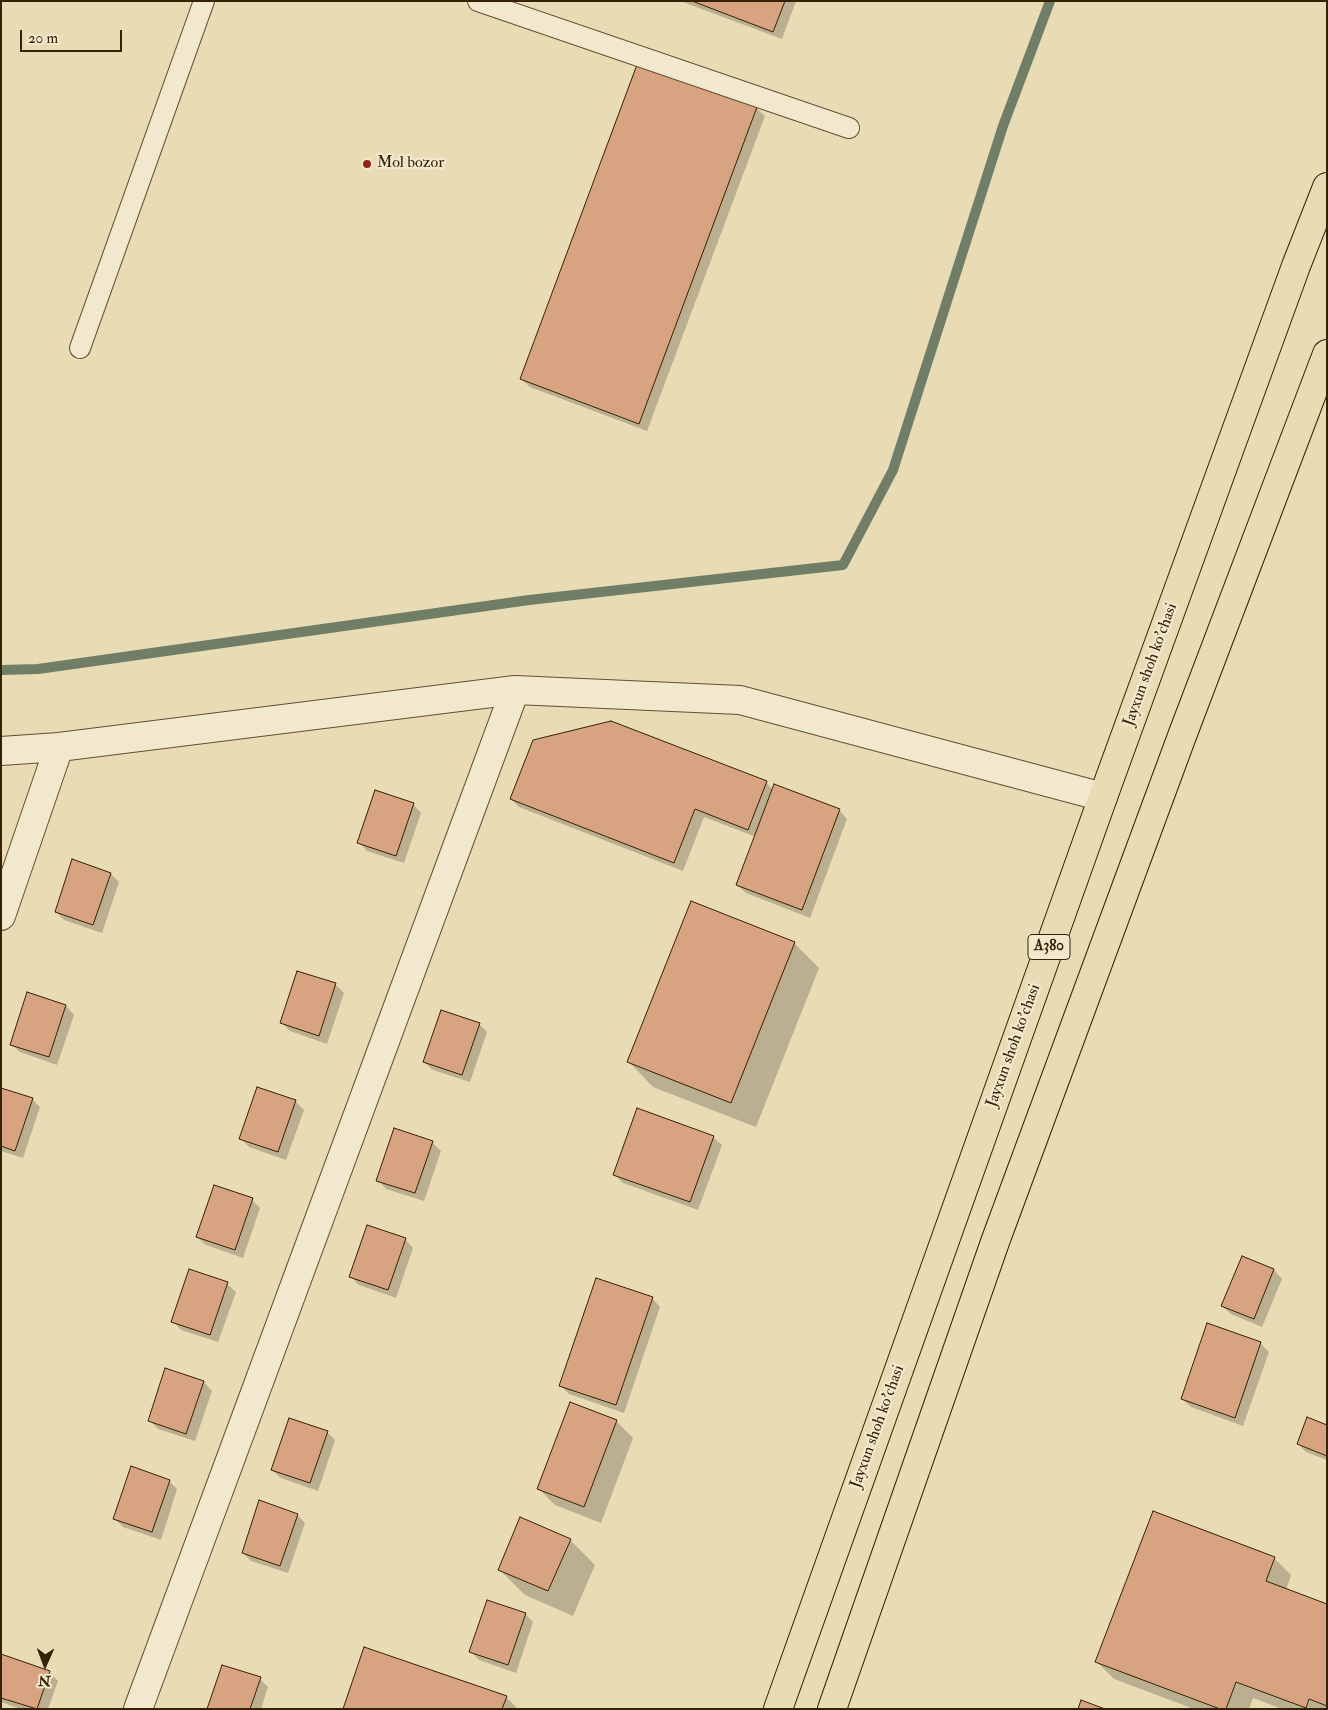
<!DOCTYPE html>
<html>
<head>
<meta charset="utf-8">
<style>
  body { margin:0 }
  #map { position:relative; width:1328px; height:1710px; overflow:hidden; background:#e9dbb4; font-family:"IM FELL Double Pica",serif }
  canvas { display:block }
  .frame { position:absolute; inset:0; border:2px solid #352103; pointer-events:none }
  .north { position:absolute; left:20px; top:1640px; width:50px; height:50px; -webkit-text-stroke:4px #f1e8ce; paint-order:stroke; rotate:182deg; font-size:14px; font-weight:700; line-height:20px; text-align:center; color:#352103 }
  .north::after { content:''; display:block; margin:auto; width:18px; height:22px; background:#352103; clip-path:polygon(50% 0,100% 100%,50% 72%,0 100%) }
  .scale { position:absolute; left:20px; top:30px; width:102px; height:22px; box-sizing:border-box; border:2px solid #352103; border-top:0; padding-left:6px; font-size:15px; line-height:18px; white-space:nowrap; color:#352103; -webkit-text-stroke:4px #f1e8ce; paint-order:stroke }
</style>
</head>
<body>
<div id="map">
<canvas width="1328" height="1710"></canvas>
<div class="frame"></div>
<div class="north">N</div>
<div class="scale">20 m</div>
</div>
<script>
const c = document.querySelector('canvas').getContext('2d');
c.lineJoin = 'round';
function fill(path, color) { c.fillStyle = color; c.fill(path, 'evenodd'); }
const toPath = rows => new Path2D(rows.map(r => 'M' + r).join(''));
function stroke(path, color, width, dash) { c.strokeStyle = color; c.lineWidth = width; c.lineCap = dash ? 'butt' : 'round'; c.setLineDash(dash || []); c.stroke(path); }
function write(font, color, halo, rows, align = 'center') {
  c.font = font + ' "IM FELL Double Pica",serif'; c.lineWidth = 4.5; c.setLineDash([]); c.textBaseline = 'middle'; c.strokeStyle = halo; c.fillStyle = color; for (const [text, x, y, turn = 0] of rows) {
    c.save(); c.translate(x, y); c.rotate((+turn || 0) * Math.PI / 180); c.textAlign = isNaN(turn) ? turn : align; if (halo) c.strokeText(text, 0, 0); c.fillText(text, 0, 0); c.restore();
  }
}
fill(toPath([
  [680,1,796,1,782,39],
  [756,108,765,116,647,431,530,387,521,379],
  [766,782,773,790,839,810,847,819,810,918,746,893,737,885,756,837,704,817,683,871,519,807,511,799],
  [413,804,421,813,404,863,367,851,359,842],
  [111,874,119,882,102,933,64,920,56,912],
  [794,943,819,968,756,1127,653,1087,628,1061],
  [298,972,336,985,344,993,327,1044,290,1031,281,1022],
  [28,994,66,1006,74,1015,57,1065,20,1052,11,1044],
  [479,1024,487,1032,470,1082,433,1070,424,1062],
  [1,1089,32,1099,40,1107,23,1158,1,1151],
  [295,1101,304,1110,286,1160,249,1147,241,1139],
  [713,1137,722,1145,698,1210,623,1183,614,1174],
  [432,1142,441,1151,424,1201,386,1189,378,1180],
  [252,1200,260,1208,243,1258,206,1245,197,1237],
  [405,1239,413,1248,396,1298,359,1285,351,1277],
  [1242,1257,1274,1270,1282,1279,1262,1327,1231,1314,1222,1306],
  [227,1284,236,1292,218,1342,181,1330,173,1321],
  [652,1298,660,1307,624,1413,569,1394,561,1386],
  [1260,1343,1269,1352,1243,1426,1191,1407,1182,1399],
  [204,1382,212,1391,195,1441,158,1429,149,1420],
  [616,1421,633,1438,601,1523,555,1505,538,1488],
  [1327,1426,1327,1460,1306,1452,1298,1444],
  [327,1432,335,1440,318,1491,281,1478,272,1470],
  [169,1481,177,1489,161,1540,123,1527,115,1519],
  [297,1515,305,1523,288,1573,251,1561,243,1553],
  [570,1540,595,1565,573,1616,525,1595,499,1569],
  [1274,1558,1291,1575,1286,1590,1327,1605,1327,1709,1282,1709,1253,1698,1249,1709,1194,1709,1114,1679,1097,1662],
  [525,1614,533,1622,516,1673,479,1660,471,1652],
  [1,1656,49,1672,58,1681,48,1709,20,1709,1,1702],
  [260,1679,268,1687,261,1709,208,1709],
  [506,1697,518,1709,344,1709]
]), '#0003');
stroke(toPath([
  [1,670,38,669,529,600,843,565,893,470,1003,126,1050,1]
]), '#707d67', 10);
const building = toPath([
  [692,1,785,1,773,32,692,1],
  [638,62,757,107,639,424,520,379,638,62],
  [611,721,767,781,748,830,695,809,674,863,510,799,533,740,611,721],
  [774,784,840,809,802,910,736,885,774,784],
  [375,790,414,803,396,856,357,843,375,790],
  [72,859,111,873,93,925,55,912,72,859],
  [691,901,795,942,731,1103,627,1062,691,901],
  [297,971,336,983,319,1036,280,1023,297,971],
  [27,992,66,1005,49,1057,10,1045,27,992],
  [441,1010,480,1023,462,1075,423,1062,441,1010],
  [257,1087,296,1100,278,1152,239,1139,257,1087],
  [1,1088,33,1098,15,1151,1,1146,1,1088],
  [637,1108,714,1136,690,1202,613,1175,637,1108],
  [394,1128,433,1141,415,1193,376,1181,394,1128],
  [214,1185,253,1198,235,1250,196,1237,214,1185],
  [367,1225,406,1238,388,1290,349,1277,367,1225],
  [1242,1256,1274,1269,1254,1319,1221,1306,1242,1256],
  [189,1269,228,1282,210,1335,171,1322,189,1269],
  [596,1278,653,1297,616,1405,559,1386,596,1278],
  [1207,1323,1261,1342,1235,1418,1181,1399,1207,1323],
  [165,1368,204,1381,186,1434,148,1421,165,1368],
  [570,1402,617,1420,584,1507,537,1489,570,1402],
  [1307,1417,1327,1425,1327,1456,1297,1444,1307,1417],
  [289,1418,328,1431,310,1483,271,1470,289,1418],
  [131,1466,170,1480,152,1532,113,1519,131,1466],
  [259,1500,298,1514,280,1566,242,1553,259,1500],
  [1153,1511,1275,1557,1266,1581,1327,1604,1327,1706,1309,1699,1306,1708,1236,1682,1226,1709,1220,1709,1095,1662,1153,1511],
  [520,1517,571,1539,548,1591,498,1570,520,1517],
  [487,1600,526,1613,508,1665,469,1652,487,1600],
  [364,1647,507,1696,502,1709,343,1709,364,1647],
  [1,1654,50,1671,37,1709,1,1698,1,1654],
  [222,1665,261,1677,250,1709,207,1709,222,1665],
  [1081,1700,1105,1709,1078,1709,1081,1700]
]);
fill(building, '#d7a381');
stroke(building, '#352103', 1);
const service = toPath([
  [478,1,849,128],
  [80,348,204,1]
]);
const minor = toPath([
  [1,751,59,747,515,690,740,700,1103,797],
  [1,916,59,747],
  [138,1709,515,690]
]);
const trunk = toPath([
  [778,1709,1103,797,1296,266,1327,187],
  [832,1709,995,1242,1182,736,1327,354]
]);
stroke(service, '#62502f', 22);
stroke(minor, '#62502f', 30);
stroke(trunk, '#352103', 30);
stroke(service, '#f1e8ce', 20);
stroke(minor, '#f1e8ce', 28);
stroke(trunk, '#e9dbb4', 28);
for (const [x, y, r, color] of [
  [367,164,5,"#8f2418"]
]) { const dot = new Path2D(); dot.arc(x, y, r, 0, 2 * Math.PI); c.fillStyle = color; c.fill(dot); stroke(dot, '#f1e8ce', 2); }
for (const [x, y, w] of [
  [1049,947,42]
]) { const box = new Path2D(); box.roundRect(x - w / 2, y - 12.5, w, 25, 4); c.fillStyle = '#f1e8ce'; c.fill(box); stroke(box, '#352103', 1); }
write('bold 15px', '#352103', null, [
  ["A380",1049,947]
]);
write('16px', '#352103', '#f1e8ce', [
  ["Mol bozor",377,164]
], 'left');
write('16px', '#352103', '#f1e8ce', [
  ["Jayxun shoh ko'chasi",1151,665,-70],
  ["Jayxun shoh ko'chasi",1014,1046,-70],
  ["Jayxun shoh ko'chasi",878,1427,-70]
]);
</script>
</body>
</html>
